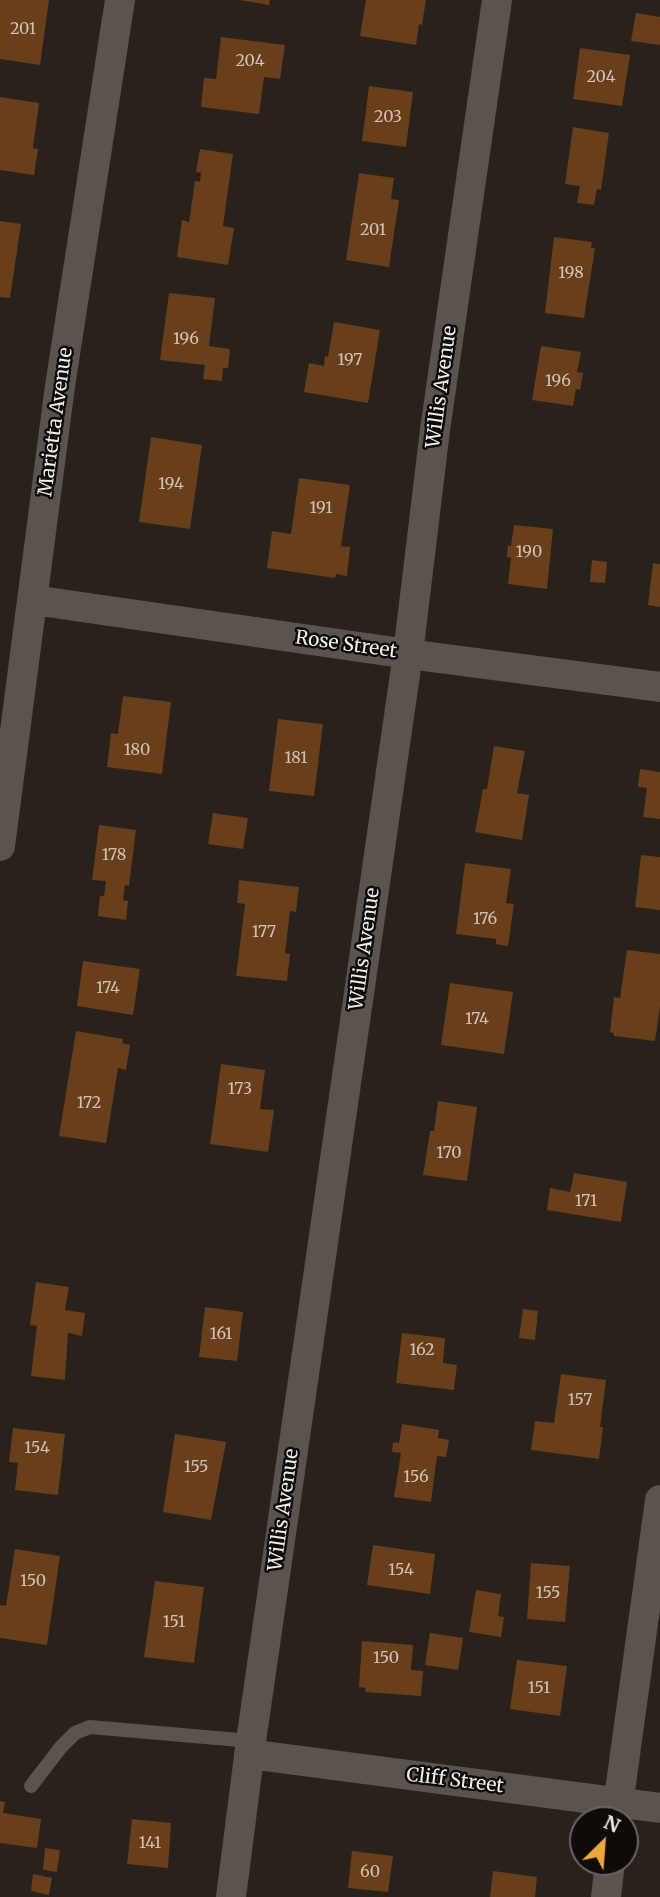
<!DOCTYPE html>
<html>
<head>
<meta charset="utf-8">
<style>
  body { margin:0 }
  #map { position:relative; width:660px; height:1897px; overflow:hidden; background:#28211c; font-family:Merriweather,serif }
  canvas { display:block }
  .north { position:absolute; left:569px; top:1806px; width:70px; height:70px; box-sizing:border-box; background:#0e0b09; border:2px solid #696563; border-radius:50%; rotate:25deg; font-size:19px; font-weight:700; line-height:28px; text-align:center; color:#f2edea }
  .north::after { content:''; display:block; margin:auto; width:24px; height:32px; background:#eda83c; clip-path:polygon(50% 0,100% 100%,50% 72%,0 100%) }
</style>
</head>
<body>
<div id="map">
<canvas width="660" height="1897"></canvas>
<div class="north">N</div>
</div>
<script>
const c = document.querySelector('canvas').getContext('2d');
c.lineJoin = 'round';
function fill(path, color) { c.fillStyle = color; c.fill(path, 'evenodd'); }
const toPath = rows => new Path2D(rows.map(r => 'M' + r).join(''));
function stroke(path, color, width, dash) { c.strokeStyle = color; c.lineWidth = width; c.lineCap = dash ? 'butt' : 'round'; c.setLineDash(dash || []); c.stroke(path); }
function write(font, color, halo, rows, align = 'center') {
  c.font = font + ' Merriweather,serif'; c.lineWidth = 5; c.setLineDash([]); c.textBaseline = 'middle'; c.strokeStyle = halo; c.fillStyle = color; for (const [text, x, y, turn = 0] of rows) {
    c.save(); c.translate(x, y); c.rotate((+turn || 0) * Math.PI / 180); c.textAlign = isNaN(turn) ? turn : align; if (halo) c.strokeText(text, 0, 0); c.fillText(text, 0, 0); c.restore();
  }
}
fill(toPath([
  [0,0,49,0,40,65,0,59],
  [240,0,270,0,269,5],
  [366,0,426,0,422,25,419,24,416,45,360,36],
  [636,13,660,17,660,45,631,41],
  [221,37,285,45,280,79,264,77,259,114,201,107,204,78,216,79],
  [580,48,630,55,622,106,573,99],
  [369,86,413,92,406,147,362,141],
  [0,97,39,103,33,148,38,149,34,175,0,170],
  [573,127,609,133,601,190,597,189,594,205,577,203,580,186,565,184],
  [200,149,233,154,223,226,234,228,228,265,177,257,182,220,189,222,195,181,200,182,201,173,196,172],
  [359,173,394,178,391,199,399,200,389,267,346,260],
  [0,221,21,224,10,298,0,297],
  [554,237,592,242,591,248,595,248,584,318,545,313],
  [169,293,215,298,209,346,230,349,228,368,223,368,222,381,203,379,205,365,160,360],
  [334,322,380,330,368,403,304,392,309,363,324,366,325,356,328,357],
  [541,346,581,352,577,372,583,373,580,390,576,389,573,406,532,400],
  [151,437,202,445,190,529,139,522],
  [299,478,350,485,341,546,350,547,347,576,336,574,335,578,267,568,272,531,291,534],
  [514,525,553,529,547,589,508,584,511,558,507,557,508,545,511,546],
  [592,560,607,562,605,583,590,582],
  [653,563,660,564,660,607,648,605],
  [123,696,171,702,162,774,107,767,111,733,118,734],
  [278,719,323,724,314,796,269,791],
  [494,746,525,751,517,793,529,795,522,840,475,832,483,789,487,789],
  [640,769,660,772,660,819,643,817,647,788,638,787],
  [213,813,248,818,243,849,208,844],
  [99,825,136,830,129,886,125,885,123,900,128,901,126,920,98,916,100,896,104,896,106,881,92,880],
  [641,855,660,857,660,910,635,907],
  [465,863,511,869,506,903,514,904,508,946,496,944,496,939,456,934],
  [239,880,299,887,296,912,290,911,285,953,290,954,287,981,236,976,245,904,237,903],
  [627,950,660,954,660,1006,655,1041,614,1036,614,1033,610,1032,614,997,620,998],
  [83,961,140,969,133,1015,77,1006],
  [450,983,513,992,504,1054,441,1045],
  [76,1031,123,1039,122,1043,130,1045,126,1070,118,1068,106,1143,59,1136],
  [221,1064,265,1070,260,1109,274,1110,268,1152,210,1144],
  [438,1101,477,1107,467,1181,423,1175,430,1131,434,1131],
  [574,1173,627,1182,621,1222,547,1210,550,1188,570,1192],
  [36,1282,69,1287,65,1310,85,1313,82,1336,68,1333,65,1380,31,1376,37,1326,30,1325],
  [205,1307,243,1312,237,1361,199,1357],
  [523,1309,538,1311,535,1340,519,1338],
  [402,1333,445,1338,443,1363,457,1365,454,1390,396,1383],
  [561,1374,606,1380,600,1427,603,1427,599,1459,531,1450,535,1421,554,1423],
  [402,1424,439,1430,438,1438,449,1440,446,1457,437,1456,431,1502,394,1497,401,1453,392,1452,393,1442,399,1443],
  [13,1428,65,1434,58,1495,15,1490,18,1463,9,1462],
  [175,1434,226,1442,211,1520,163,1512],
  [373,1545,435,1554,430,1594,367,1585],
  [15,1549,60,1556,47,1645,0,1638,0,1605,6,1606],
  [531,1563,570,1566,565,1622,527,1619],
  [155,1581,204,1587,194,1663,144,1657],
  [476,1590,501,1594,498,1616,504,1617,501,1637,469,1632],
  [430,1633,463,1638,458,1670,425,1665],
  [362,1641,413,1645,411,1670,423,1671,421,1696,365,1692,366,1688,359,1687],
  [517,1660,567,1666,560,1716,510,1709],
  [0,1801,5,1802,3,1813,41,1819,37,1848,0,1843],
  [132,1819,171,1823,168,1868,127,1864],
  [45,1848,60,1850,57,1872,43,1870],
  [352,1851,393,1856,388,1892,348,1888],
  [493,1871,537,1877,535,1897,490,1897],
  [33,1874,52,1878,49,1895,31,1891]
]), '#683e1b');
stroke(toPath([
  [31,1786,61,1747,75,1733,90,1727,251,1741]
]), '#5b534e', 14);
stroke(toPath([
  [33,600,408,654,660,687],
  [0,846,60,386,120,0],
  [249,1754,660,1808],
  [616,1820,660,1500],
  [231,1897,251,1741,408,654,435,430,497,0],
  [606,1897,610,1862]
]), '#5b534e', 30);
write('16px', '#d0c1b6', null, [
  ["201",23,29],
  ["204",250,61],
  ["204",601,77],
  ["203",388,117],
  ["201",373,230],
  ["198",571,273],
  ["196",186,339],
  ["197",350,360],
  ["196",558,381],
  ["194",171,484],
  ["191",321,508],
  ["190",529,552],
  ["180",137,750],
  ["181",296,758],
  ["178",114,855],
  ["176",485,919],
  ["177",264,932],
  ["174",108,988],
  ["174",477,1019],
  ["173",240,1089],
  ["172",89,1103],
  ["170",449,1153],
  ["171",586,1201],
  ["161",221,1334],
  ["162",422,1350],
  ["157",580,1400],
  ["154",37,1448],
  ["155",196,1467],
  ["156",416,1477],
  ["154",401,1570],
  ["150",33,1581],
  ["155",548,1593],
  ["151",174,1622],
  ["150",386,1658],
  ["151",539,1688],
  ["141",150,1843],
  ["60",370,1872]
]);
write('19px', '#f2edea', '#0e0b09', [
  ["Willis Avenue",442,387,-82],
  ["Marietta Avenue",56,422,-82],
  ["Rose Street",346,645,8],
  ["Willis Avenue",365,949,-82],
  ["Willis Avenue",284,1510,-82],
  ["Cliff Street",455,1781,7]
]);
</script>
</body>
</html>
